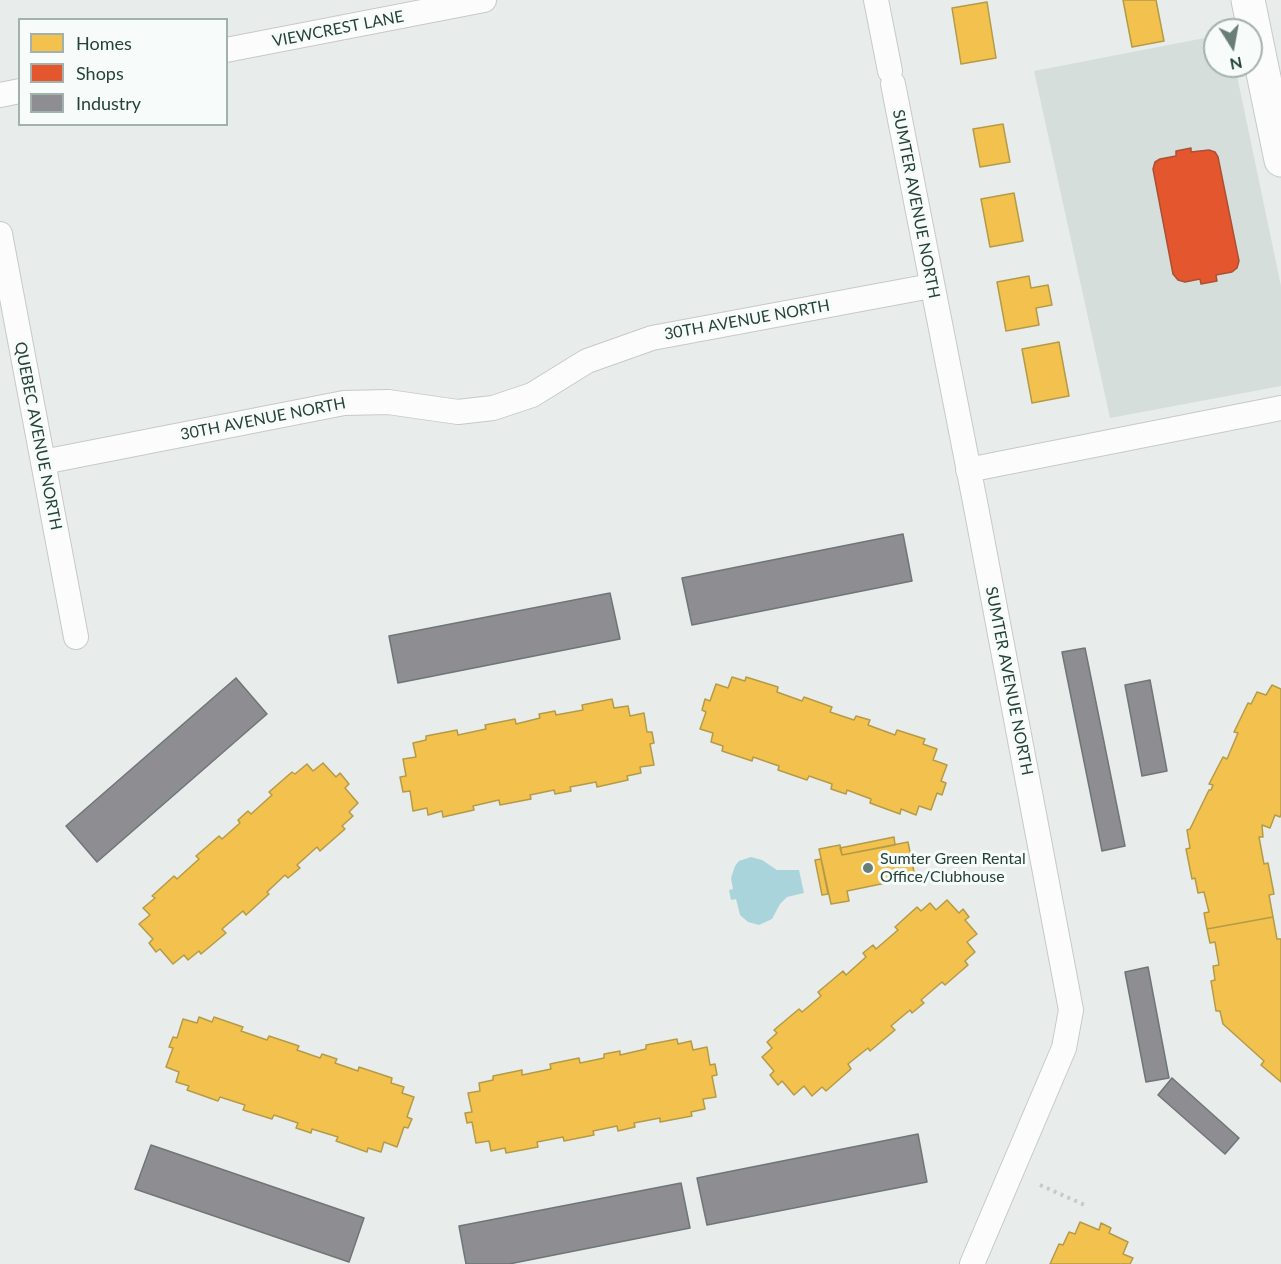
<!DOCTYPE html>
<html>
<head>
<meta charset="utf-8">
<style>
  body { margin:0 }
  #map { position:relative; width:1281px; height:1264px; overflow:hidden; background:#e8edeb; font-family:Lato,sans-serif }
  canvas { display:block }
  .legend { position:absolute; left:18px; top:18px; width:210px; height:108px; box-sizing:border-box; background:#f7fbf9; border:2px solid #a3b1ad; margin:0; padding:8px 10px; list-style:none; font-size:18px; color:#24423a }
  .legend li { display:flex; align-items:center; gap:12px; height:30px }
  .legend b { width:30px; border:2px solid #a3b1ad }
  .north { position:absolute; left:1203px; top:18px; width:60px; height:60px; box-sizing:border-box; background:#f7fbf9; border:2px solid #a3b1ad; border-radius:50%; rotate:169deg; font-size:16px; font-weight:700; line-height:24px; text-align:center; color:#24423a }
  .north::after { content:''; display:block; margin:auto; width:21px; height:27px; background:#697e78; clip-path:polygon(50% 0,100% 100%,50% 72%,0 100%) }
</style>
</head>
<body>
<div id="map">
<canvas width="1281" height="1264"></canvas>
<ul class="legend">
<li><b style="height:16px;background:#f2c14e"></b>Homes</li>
<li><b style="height:16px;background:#e4572e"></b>Shops</li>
<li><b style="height:16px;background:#8d8d92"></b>Industry</li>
</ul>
<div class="north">N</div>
</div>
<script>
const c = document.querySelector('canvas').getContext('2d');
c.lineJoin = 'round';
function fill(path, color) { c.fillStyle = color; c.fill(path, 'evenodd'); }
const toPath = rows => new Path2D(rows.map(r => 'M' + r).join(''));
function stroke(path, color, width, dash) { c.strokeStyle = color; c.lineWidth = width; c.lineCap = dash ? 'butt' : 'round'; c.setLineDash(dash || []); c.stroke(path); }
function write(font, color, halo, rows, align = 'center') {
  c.font = font + ' Lato,sans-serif'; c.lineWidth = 6; c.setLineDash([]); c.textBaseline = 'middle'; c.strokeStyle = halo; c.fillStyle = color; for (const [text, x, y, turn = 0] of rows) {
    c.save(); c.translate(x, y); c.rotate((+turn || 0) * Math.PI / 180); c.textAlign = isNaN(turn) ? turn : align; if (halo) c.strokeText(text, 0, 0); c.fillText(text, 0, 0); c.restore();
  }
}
fill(toPath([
  [1215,36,1215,66,1235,66,1281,286,1281,386,1110,418,1034,71]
]), '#d6dedb');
fill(toPath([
  [751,857,762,860,777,870,799,870,804,893,787,897,780,904,772,919,759,925,748,922,740,915,736,899,731,900,729,890,733,889,731,878,735,866,739,861]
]), '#a9d4db');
const homes = toPath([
  [1123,0,1156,0,1164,41,1132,47,1123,0],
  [987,2,996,58,961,64,952,8,987,2],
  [1003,124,1010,162,980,167,973,129,1003,124],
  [1014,193,1023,241,990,247,981,199,1014,193],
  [1029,276,1031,288,1048,285,1052,305,1036,308,1039,325,1006,331,997,282,1029,276],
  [1059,342,1069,396,1032,403,1022,349,1059,342],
  [732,677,745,681,746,677,778,687,777,692,802,701,804,697,832,707,830,712,854,720,856,716,870,720,868,725,895,735,897,730,925,739,923,744,937,749,933,760,947,765,941,781,946,783,942,795,937,793,931,810,919,806,916,815,901,809,900,814,870,803,871,799,847,790,846,794,831,789,832,784,809,776,807,780,778,770,779,766,753,757,752,761,722,751,723,746,711,742,713,733,700,729,706,712,702,710,705,699,710,701,716,684,728,688,732,677],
  [1272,685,1281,689,1281,814,1280,817,1275,815,1270,828,1262,825,1263,837,1259,837,1264,864,1268,863,1274,894,1269,895,1273,917,1207,929,1204,913,1209,912,1204,892,1198,893,1195,878,1192,879,1186,849,1190,848,1187,830,1190,829,1209,790,1211,790,1213,785,1209,784,1223,757,1227,759,1238,733,1234,732,1248,703,1251,704,1257,692,1266,695,1272,685],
  [612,699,614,708,628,706,630,716,644,713,647,732,652,732,654,743,650,744,654,765,640,767,641,773,627,776,628,780,597,787,596,782,570,787,571,791,555,794,554,790,530,795,531,799,500,805,499,800,473,806,474,810,443,817,442,811,428,815,427,808,413,811,410,791,403,792,400,777,406,776,403,759,416,757,413,743,426,740,426,736,457,730,458,735,486,729,485,725,515,719,516,724,540,718,539,714,555,711,556,715,583,710,582,705,612,699],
  [323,763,336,777,340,773,345,779,349,784,345,788,358,803,349,812,353,816,342,826,345,829,320,851,317,847,297,865,300,868,288,878,285,875,267,892,269,894,246,915,243,911,222,929,226,933,201,954,199,951,188,960,184,955,173,964,160,949,156,952,149,943,153,939,139,924,150,915,143,908,155,898,152,896,174,876,177,879,199,859,196,856,219,836,222,839,240,823,238,820,248,811,251,814,272,795,269,792,292,772,295,774,307,764,313,771,323,763],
  [894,837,895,845,842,855,840,848,894,837],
  [908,842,915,877,847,891,849,901,831,904,819,849,840,845,842,855,908,842],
  [821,859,828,894,822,895,815,860,821,859],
  [947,900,959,913,963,909,969,917,965,920,977,934,967,942,975,952,965,961,968,965,945,985,942,982,921,1000,924,1003,912,1013,910,1010,891,1026,895,1030,870,1051,868,1048,848,1064,851,1069,826,1091,822,1087,812,1096,804,1086,794,1095,782,1081,778,1085,770,1075,774,1071,762,1057,772,1048,767,1042,777,1033,774,1030,799,1009,802,1012,821,996,818,992,843,971,846,975,866,957,863,953,873,945,876,949,898,930,895,927,917,907,921,911,930,903,936,910,947,900],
  [1273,917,1277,939,1281,939,1281,1082,1261,1065,1264,1061,1223,1024,1220,1011,1216,1011,1211,981,1215,980,1213,966,1219,965,1215,942,1210,943,1207,929,1273,917],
  [199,1017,212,1022,214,1017,243,1027,241,1031,267,1040,269,1036,299,1046,297,1050,320,1058,322,1054,337,1059,335,1063,358,1071,359,1067,392,1078,391,1083,404,1087,402,1093,414,1097,407,1117,412,1119,408,1128,404,1127,397,1147,384,1142,381,1152,368,1148,367,1152,336,1141,338,1137,312,1129,311,1133,296,1128,298,1123,274,1115,272,1119,243,1110,245,1105,220,1097,218,1101,187,1090,189,1086,176,1082,179,1072,166,1067,173,1048,169,1047,173,1037,177,1038,183,1019,197,1023,199,1017],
  [677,1039,678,1044,691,1041,693,1050,707,1047,710,1065,715,1064,717,1075,712,1076,716,1097,703,1099,705,1109,691,1112,692,1116,660,1122,660,1118,634,1123,635,1127,618,1131,617,1126,593,1131,594,1135,564,1141,563,1137,537,1142,538,1147,506,1153,505,1148,491,1151,489,1141,476,1143,472,1122,467,1123,465,1113,472,1112,468,1093,480,1091,479,1083,493,1080,493,1076,522,1070,522,1075,551,1069,550,1064,579,1058,580,1063,604,1058,604,1054,620,1051,620,1055,646,1049,646,1045,677,1039],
  [1080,1222,1099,1230,1101,1223,1111,1228,1109,1233,1128,1242,1123,1254,1133,1258,1130,1264,1050,1264,1059,1244,1063,1245,1069,1232,1075,1234,1080,1222]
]);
fill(homes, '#f2c14e');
stroke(homes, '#b49b48', 1.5);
const shops = toPath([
  [1191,148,1191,152,1209,150,1215,152,1218,157,1239,261,1237,268,1232,272,1216,275,1217,281,1201,284,1200,279,1185,282,1178,280,1173,274,1153,169,1155,162,1160,159,1176,156,1176,151,1191,148]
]);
fill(shops, '#e4572e');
stroke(shops, '#aa5132', 1.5);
const industry = toPath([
  [903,534,912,581,692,625,682,578,903,534],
  [610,593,620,639,398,683,389,636,610,593],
  [1085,648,1125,846,1102,851,1062,652,1085,648],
  [236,678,267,714,97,862,66,826,236,678],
  [1150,680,1167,771,1142,776,1125,685,1150,680],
  [1148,967,1169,1078,1146,1082,1125,972,1148,967],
  [1172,1078,1239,1138,1225,1154,1158,1095,1172,1078],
  [918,1134,927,1182,707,1225,697,1178,918,1134],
  [151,1145,364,1218,349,1262,135,1189,151,1145],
  [681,1183,690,1228,509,1264,466,1264,459,1226,681,1183]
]);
fill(industry, '#8d8d92');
stroke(industry, '#6e7678', 1.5);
const street = toPath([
  [876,0,890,71],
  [226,50,484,0],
  [893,84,976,507,1071,1010,1064,1048,972,1264],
  [0,95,20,91],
  [0,234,76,637],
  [43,462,344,403,388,402,458,412,493,408,532,395,587,361,652,338,931,286],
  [968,470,1281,408]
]);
const secondary = toPath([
  [1248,0,1281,160]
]);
stroke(street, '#c5cac8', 26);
stroke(secondary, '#c3cbc8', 35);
stroke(toPath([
  [1040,1185,1087,1206]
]), '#c3ccca', 4, [3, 4.5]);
stroke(street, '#fcfcfc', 24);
stroke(secondary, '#fcfcfc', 33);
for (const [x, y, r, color] of [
  [868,868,6,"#697e78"]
]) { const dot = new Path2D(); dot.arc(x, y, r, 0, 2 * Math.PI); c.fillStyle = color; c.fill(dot); stroke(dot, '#f7fbf9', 2); }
write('16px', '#24423a', '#f7fbf9', [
  ["VIEWCREST LANE",338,29,-11],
  ["SUMTER AVENUE NORTH",916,204,79],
  ["30TH AVENUE NORTH",747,320,-10],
  ["30TH AVENUE NORTH",263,419,-11],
  ["QUEBEC AVENUE NORTH",38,436,79],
  ["SUMTER AVENUE NORTH",1009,681,79]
]);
write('16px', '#24423a', '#f7fbf9', [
  ["Sumter Green Rental",880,859],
  ["Office/Clubhouse",880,877]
], 'left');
</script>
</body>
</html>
